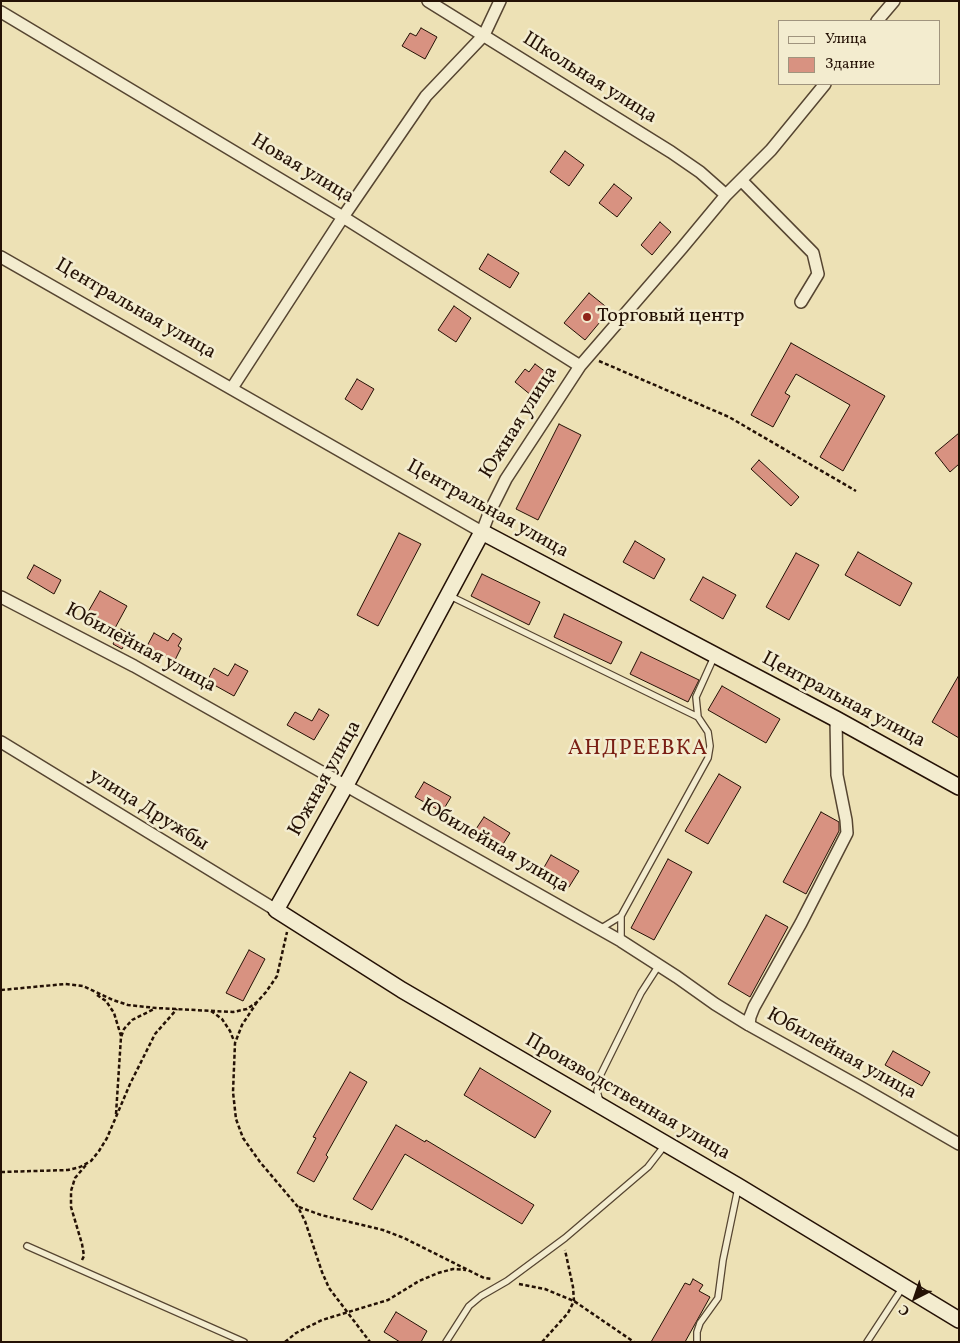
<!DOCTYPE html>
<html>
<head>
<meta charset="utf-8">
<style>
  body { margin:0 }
  #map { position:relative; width:960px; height:1343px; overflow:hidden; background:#ede1b5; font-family:Vollkorn,serif }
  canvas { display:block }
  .frame { position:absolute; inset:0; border:2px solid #241105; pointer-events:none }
  .legend { position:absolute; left:778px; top:20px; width:162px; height:65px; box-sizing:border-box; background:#f3eccf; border:1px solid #a0947e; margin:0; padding:6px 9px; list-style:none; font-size:15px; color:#241105 }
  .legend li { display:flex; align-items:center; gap:10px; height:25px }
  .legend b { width:25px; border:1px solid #a0947e }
  .north { position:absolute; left:890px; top:1273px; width:50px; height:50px; -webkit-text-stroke:4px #f3eccf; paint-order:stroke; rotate:221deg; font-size:14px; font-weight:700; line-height:20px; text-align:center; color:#241105 }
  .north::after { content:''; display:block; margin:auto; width:18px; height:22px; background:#241105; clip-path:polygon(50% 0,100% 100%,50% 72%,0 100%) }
</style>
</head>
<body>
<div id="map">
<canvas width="960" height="1343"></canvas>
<div class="frame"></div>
<ul class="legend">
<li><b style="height:6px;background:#f3eccf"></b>Улица</li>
<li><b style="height:14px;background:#d89281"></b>Здание</li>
</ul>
<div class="north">С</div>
</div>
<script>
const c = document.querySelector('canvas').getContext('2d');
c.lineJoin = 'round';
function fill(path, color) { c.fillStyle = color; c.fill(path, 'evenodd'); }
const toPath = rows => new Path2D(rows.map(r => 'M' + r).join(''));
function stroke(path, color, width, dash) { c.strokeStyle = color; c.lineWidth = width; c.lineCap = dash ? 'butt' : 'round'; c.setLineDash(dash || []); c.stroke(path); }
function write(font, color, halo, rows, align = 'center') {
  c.font = font + ' Vollkorn,serif'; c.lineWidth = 5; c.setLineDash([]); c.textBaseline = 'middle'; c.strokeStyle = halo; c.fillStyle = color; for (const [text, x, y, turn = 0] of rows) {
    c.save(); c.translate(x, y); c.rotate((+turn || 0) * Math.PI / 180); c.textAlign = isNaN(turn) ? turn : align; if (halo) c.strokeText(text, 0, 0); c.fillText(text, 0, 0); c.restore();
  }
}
const building = toPath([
  [421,28,437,37,425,59,402,46,410,33,416,36,421,28],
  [565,151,584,165,569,186,550,172,565,151],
  [614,184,632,198,617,217,599,203,614,184],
  [660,222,671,232,652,255,641,245,660,222],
  [488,254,519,273,510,288,479,269,488,254],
  [589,293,610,310,585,340,564,323,589,293],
  [454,306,471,318,456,342,438,330,454,306],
  [791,343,885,396,843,471,820,457,850,405,796,374,785,393,790,396,773,427,751,415,791,343],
  [535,364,554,378,537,400,515,382,525,369,529,372,535,364],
  [357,379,374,389,362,410,345,399,357,379],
  [559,424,581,435,538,520,516,509,559,424],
  [959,433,959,464,950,472,935,453,959,433],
  [759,460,799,497,791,506,751,469,759,460],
  [399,533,421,544,378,626,357,615,399,533],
  [635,541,665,559,654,579,623,562,635,541],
  [858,552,912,583,900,606,845,575,858,552],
  [796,553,819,565,789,620,766,607,796,553],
  [34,565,61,580,54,594,27,578,34,565],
  [482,574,540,602,529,625,471,596,482,574],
  [703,577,736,595,723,619,690,600,703,577],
  [100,591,127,606,115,628,88,612,100,591],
  [564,614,622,642,611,664,554,637,564,614],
  [121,629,130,634,122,649,113,644,121,629],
  [154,633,168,641,173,633,182,639,178,646,181,648,174,662,147,646,154,633],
  [641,652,699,680,688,702,630,674,641,652],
  [235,664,248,671,234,696,207,681,214,668,228,676,235,664],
  [959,675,959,738,932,722,959,675],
  [722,686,780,719,766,743,708,710,722,686],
  [319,709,329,715,314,740,287,725,295,712,312,721,319,709],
  [719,774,741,787,708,844,685,831,719,774],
  [424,782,451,797,442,812,415,797,424,782],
  [821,812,839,822,839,831,806,894,783,882,821,812],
  [484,817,510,833,500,849,474,832,484,817],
  [551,855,579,871,569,887,542,871,551,855],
  [668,859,692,872,654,940,631,928,668,859],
  [766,915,788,927,750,997,728,984,766,915],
  [249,950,265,959,243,1001,226,993,249,950],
  [893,1051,930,1072,922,1086,885,1065,893,1051],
  [480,1068,551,1111,535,1138,464,1095,480,1068],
  [350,1072,367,1082,326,1155,328,1157,314,1182,297,1173,316,1138,313,1137,350,1072],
  [396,1125,425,1142,426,1140,534,1205,522,1224,405,1154,372,1210,353,1199,396,1125],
  [693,1279,703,1285,699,1291,710,1297,685,1342,651,1342,685,1283,690,1285,693,1279],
  [396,1312,427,1331,421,1342,400,1342,384,1332,396,1312]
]);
fill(building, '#d89281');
stroke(building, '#241105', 1);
const lane = toPath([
  [448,595,698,717],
  [600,929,621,916],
  [621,940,621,916,708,758,710,746,708,732,698,717,696,697,714,657],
  [600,1102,597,1091,600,1076,641,993,659,965],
  [27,1246,244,1342],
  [446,1342,469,1306,481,1296,507,1281,565,1238,648,1167,665,1145],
  [697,1342,697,1332,700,1323,718,1298,723,1260,738,1188],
  [867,1342,903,1287]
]);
const street = toPath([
  [428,1,671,152,700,172,726,195],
  [1,12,343,217,580,366],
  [877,21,894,1],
  [741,180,813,253,818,274,801,302],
  [1,257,482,532,490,511,506,479,580,366,682,248,726,195,771,150,825,84],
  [232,388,343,217,426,96,484,35,500,1],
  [1,597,134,666,621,941,677,977,715,1004,749,1025,862,1088,959,1144],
  [1,742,276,910],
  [749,1025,750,1017,754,1007,801,923,847,833,846,820,837,775,836,719]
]);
const secondary = toPath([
  [959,787,836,719,482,532,346,785,276,910,402,990,738,1186,959,1320]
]);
stroke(lane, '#564531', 8);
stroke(street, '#564531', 14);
stroke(secondary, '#241105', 18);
stroke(toPath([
  [599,361,729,417,856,491],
  [1,990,65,984,83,986,113,1000,128,1005,156,1008,233,1012,247,1009,257,1002,266,992,277,976,287,932],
  [97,995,106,1001,114,1013,121,1036],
  [257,1002,242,1025,235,1043,233,1092,236,1119,243,1138,260,1162,298,1207,305,1221,322,1272,329,1288,370,1342],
  [211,1011,222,1019,230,1031,234,1041],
  [116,1114,121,1037,124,1029,132,1020,154,1009],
  [1,1172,68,1170,80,1167,91,1161,99,1151,107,1138,130,1084,155,1034,177,1009],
  [299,1207,321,1215,383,1230,404,1238,484,1278,492,1279],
  [82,1260,84,1256,82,1244,71,1207,71,1191,75,1178,86,1165],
  [519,1284,545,1289,574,1301,634,1342],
  [285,1342,296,1333,322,1320,388,1300,419,1281,438,1273,453,1269,466,1270],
  [542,1342,568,1313,574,1301,573,1287,565,1250]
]), '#241105', 2.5, [4, 2.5]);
stroke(lane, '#f3eccf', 5.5);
stroke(street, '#f3eccf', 11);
stroke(secondary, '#f3eccf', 15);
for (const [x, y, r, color] of [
  [587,317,5,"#8f2418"]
]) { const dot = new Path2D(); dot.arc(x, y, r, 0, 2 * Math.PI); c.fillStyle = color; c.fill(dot); stroke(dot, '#f3eccf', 2); }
write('20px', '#241105', '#f3eccf', [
  ["Школьная улица",589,79,32],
  ["Новая улица",302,170,31],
  ["Центральная улица",135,310,30],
  ["Южная улица",520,423,-58],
  ["Центральная улица",487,510,29],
  ["Юбилейная улица",140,649,28],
  ["Центральная улица",843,701,28],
  ["Южная улица",326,779,-61],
  ["улица Дружбы",148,811,32],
  ["Юбилейная улица",494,847,30],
  ["Юбилейная улица",841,1055,29],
  ["Производственная улица",627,1098,30]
]);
write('20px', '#241105', '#f3eccf', [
  ["Торговый центр",597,317]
], 'left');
c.letterSpacing = '1px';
write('22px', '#7a1f14', '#f3eccf', [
  ["АНДРЕЕВКА",638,750]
]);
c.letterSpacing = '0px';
</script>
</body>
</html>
